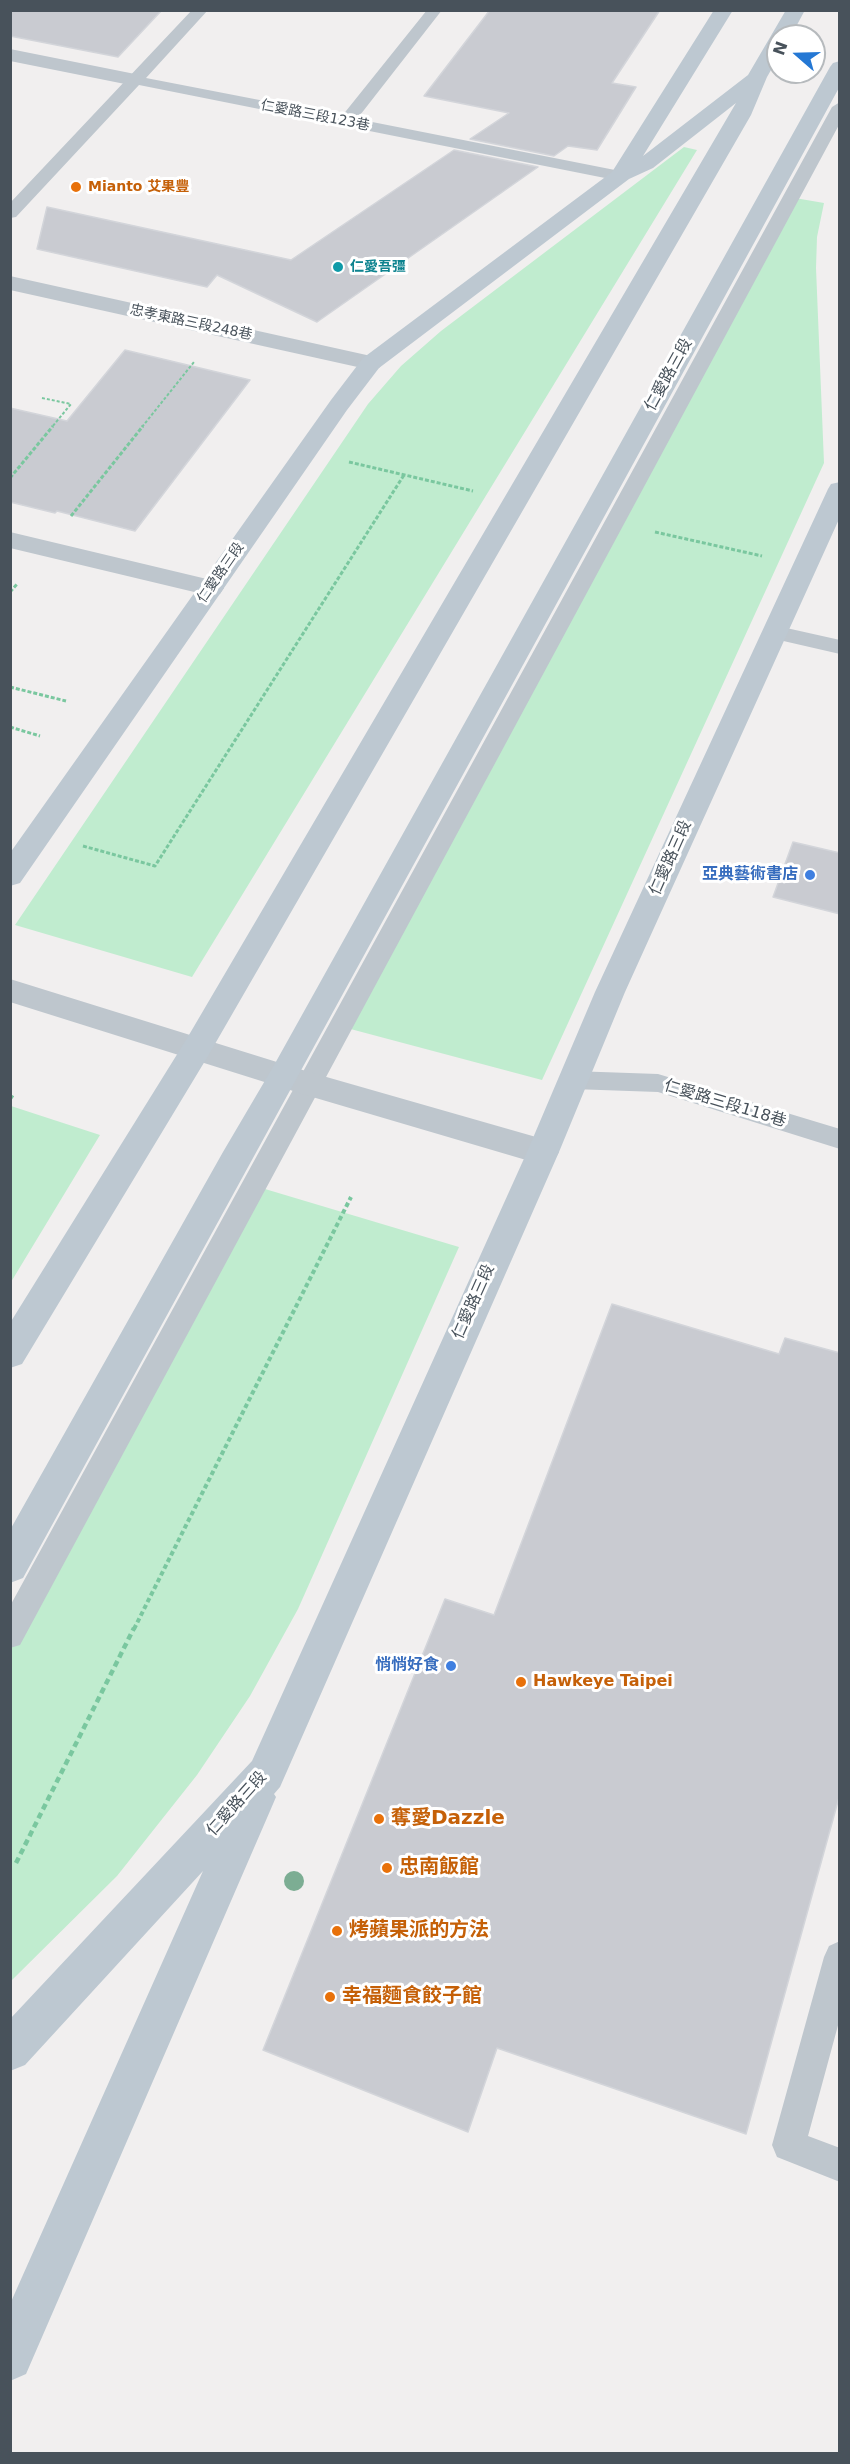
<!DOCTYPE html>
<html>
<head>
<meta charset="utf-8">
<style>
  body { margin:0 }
  #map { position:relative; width:850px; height:2464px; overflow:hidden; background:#f1efef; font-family:"DejaVu Sans",sans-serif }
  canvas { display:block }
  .frame { position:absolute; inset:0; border:12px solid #48525b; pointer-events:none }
  .north { position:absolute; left:766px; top:24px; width:60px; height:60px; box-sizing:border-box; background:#fff; border:2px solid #b6babd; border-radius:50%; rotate:290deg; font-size:16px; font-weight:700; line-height:24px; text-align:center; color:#48525b }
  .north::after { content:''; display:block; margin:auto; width:21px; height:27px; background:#2578d4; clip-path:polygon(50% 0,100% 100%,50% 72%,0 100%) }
</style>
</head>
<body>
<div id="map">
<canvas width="850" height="2464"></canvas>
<div class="frame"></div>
<div class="north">N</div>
</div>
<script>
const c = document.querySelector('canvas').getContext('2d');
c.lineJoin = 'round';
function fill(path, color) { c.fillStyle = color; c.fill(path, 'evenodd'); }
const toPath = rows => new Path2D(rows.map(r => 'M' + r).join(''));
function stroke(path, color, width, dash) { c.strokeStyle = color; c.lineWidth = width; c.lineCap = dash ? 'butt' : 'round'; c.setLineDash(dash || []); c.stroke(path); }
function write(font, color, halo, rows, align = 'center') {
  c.font = font + ' "DejaVu Sans","Noto Sans TC",sans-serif'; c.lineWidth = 6; c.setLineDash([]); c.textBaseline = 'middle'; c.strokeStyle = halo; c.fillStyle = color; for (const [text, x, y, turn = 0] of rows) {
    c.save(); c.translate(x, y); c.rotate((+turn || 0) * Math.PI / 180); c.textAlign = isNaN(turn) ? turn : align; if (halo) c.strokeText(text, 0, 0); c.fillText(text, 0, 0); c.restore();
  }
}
fill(toPath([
  [684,147,697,150,192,977,15,925,368,404,401,366,441,331],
  [789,197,824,203,817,237,816,268,824,463,542,1080,343,1027],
  [11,1106,100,1135,11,1282,10,1106],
  [255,1186,459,1247,298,1609,250,1696,197,1775,117,1876,11,1981,11,1638]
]), '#c0eccf');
const building = toPath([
  [10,10,162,10,118,57,10,36,10,10],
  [490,10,660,10,612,83,636,87,597,150,568,146,554,156,470,139,509,113,424,96,490,10],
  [454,150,538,167,317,322,217,275,207,287,37,249,47,207,291,260,454,150],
  [125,350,250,380,135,531,57,511,55,513,10,502,10,408,67,421,125,350],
  [793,842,840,853,840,914,773,897,793,842],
  [612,1304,779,1354,785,1338,840,1353,840,1794,746,2134,497,2048,468,2132,263,2050,445,1599,494,1615,612,1304]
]);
fill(building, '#c9cbd1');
stroke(building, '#d3d5da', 1.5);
stroke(toPath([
  [42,398,71,404,52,427],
  [142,427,194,362]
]), '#7ac79f', 2, [3, 2]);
stroke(toPath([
  [349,462,473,491],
  [10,478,53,426],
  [71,516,143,426],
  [655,532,762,556],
  [10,592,18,583],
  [10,687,66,701],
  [10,727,40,736],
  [83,846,155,866,404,475]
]), '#7ac79f', 3, [4, 2]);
stroke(toPath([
  [10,1099,14,1093],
  [134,1629,351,1197]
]), '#7ac79f', 4, [4.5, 3]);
stroke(toPath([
  [16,1863,134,1628]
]), '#7ac79f', 4.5, [6, 4]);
fill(toPath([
  [192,10,208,10,146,78,342,116,427,10,442,10,357,119,620,171,628,176,620,181,139,85,16,217,10,218,10,203,192,10],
  [840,102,840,123,20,1645,10,1648,10,1606,832,107,840,102],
  [773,625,840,640,840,654,766,637,763,632,766,627,773,625],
  [572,1071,658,1074,840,1129,840,1149,658,1092,572,1089,563,1087,560,1080,563,1073,572,1071],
  [840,1941,840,2018,808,2136,840,2148,840,2182,777,2157,772,2145,824,1957,829,1946,840,1941]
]), '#bec6cd');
fill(toPath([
  [10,532,211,580,220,582,224,588,220,594,211,596,10,548,10,532]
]), '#bec6cd');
fill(toPath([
  [10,49,135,74,142,76,145,80,142,84,135,86,10,61,10,49],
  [10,276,371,356,379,358,383,363,379,368,371,370,10,290,10,276],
  [10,979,309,1072,543,1139,554,1143,559,1152,554,1161,543,1165,309,1096,10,1002,10,979]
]), '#bec6cd');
fill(toPath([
  [714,10,733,10,643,156,748,75,786,10,805,10,791,36,778,36,778,58,767,77,751,115,208,1056,22,1364,10,1368,10,1323,186,1040,736,103,653,168,629,179,379,368,347,410,20,883,10,886,10,853,331,400,363,358,612,172,714,10],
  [840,61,840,86,23,1578,10,1583,10,1530,223,1152,273,1067,830,67,833,63,840,61],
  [840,482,840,517,625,992,559,1152,280,1787,274,1794,276,1797,270,1811,26,2374,10,2381,10,2304,203,1871,25,2065,10,2071,10,2019,252,1761,527,1152,595,992,828,489,831,484,840,482]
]), '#bdc8d1');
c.fillStyle = '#7cad93';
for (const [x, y] of [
  [294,1881]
]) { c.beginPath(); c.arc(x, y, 10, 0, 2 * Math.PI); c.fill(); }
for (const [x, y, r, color] of [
  [76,187,6,"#e8710a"],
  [338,267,6,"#0f9aa8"],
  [810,875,6,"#3f7fe0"],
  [451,1666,6,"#3f7fe0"],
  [521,1682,6,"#e8710a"],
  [379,1819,6,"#e8710a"],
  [387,1868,6,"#e8710a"],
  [337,1931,6,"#e8710a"],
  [330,1997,6,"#e8710a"]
]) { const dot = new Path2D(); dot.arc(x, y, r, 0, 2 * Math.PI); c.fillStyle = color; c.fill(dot); stroke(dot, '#fff', 2); }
write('14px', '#48525b', '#fff', [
  ["仁愛路三段123巷",315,116,11],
  ["忠孝東路三段248巷",191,323,12],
  ["仁愛路三段",221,573,-55]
]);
write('bold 14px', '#c56008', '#fff', [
  ["Mianto 艾果豐",88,187]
], 'left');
write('bold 14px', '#0d838f', '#fff', [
  ["仁愛吾彊",350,267]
], 'left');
write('16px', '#48525b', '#fff', [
  ["仁愛路三段",669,375,-61],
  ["仁愛路三段",671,858,-66],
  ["仁愛路三段118巷",725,1104,17],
  ["仁愛路三段",474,1302,-66],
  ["仁愛路三段",237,1804,-48]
]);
write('bold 16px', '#366cbe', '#fff', [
  ["亞典藝術書店",798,875],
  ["悄悄好食",439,1666]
], 'right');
write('bold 16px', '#c56008', '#fff', [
  ["Hawkeye Taipei",533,1682]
], 'left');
write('bold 20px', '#c56008', '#fff', [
  ["奪愛Dazzle",391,1819],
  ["忠南飯館",399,1868],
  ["烤蘋果派的方法",349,1931],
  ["幸福麵食餃子館",342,1997]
], 'left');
</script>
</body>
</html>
